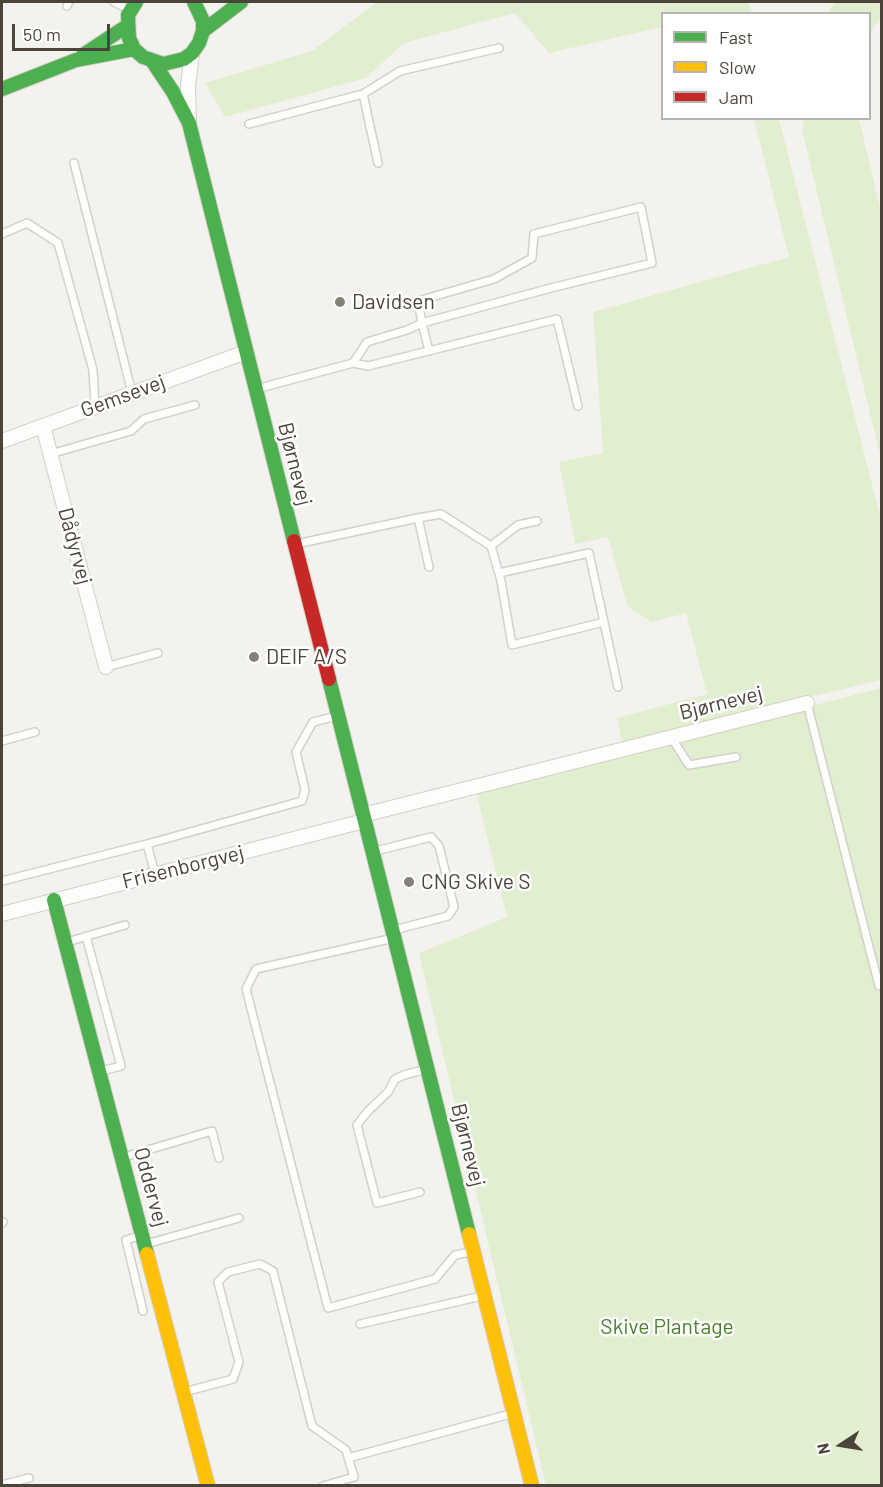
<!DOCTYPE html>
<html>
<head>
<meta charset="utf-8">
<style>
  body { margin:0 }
  #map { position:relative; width:883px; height:1487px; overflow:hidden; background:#f4f2ee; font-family:Barlow,sans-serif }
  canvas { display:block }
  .frame { position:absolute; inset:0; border:3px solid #4b4439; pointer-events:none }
  .legend { position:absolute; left:661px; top:12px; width:210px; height:108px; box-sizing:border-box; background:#fff; border:2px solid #b7b4b0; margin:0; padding:8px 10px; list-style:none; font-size:18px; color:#4b4439 }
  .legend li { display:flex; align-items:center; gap:12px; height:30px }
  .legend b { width:30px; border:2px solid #b7b4b0 }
  .north { position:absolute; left:811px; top:1415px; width:60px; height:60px; -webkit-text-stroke:4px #fff; paint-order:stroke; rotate:258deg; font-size:16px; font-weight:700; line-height:24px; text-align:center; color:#4b4439 }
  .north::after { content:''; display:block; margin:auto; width:21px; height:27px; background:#4b4439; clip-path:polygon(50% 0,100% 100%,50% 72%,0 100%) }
  .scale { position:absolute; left:12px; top:24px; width:98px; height:27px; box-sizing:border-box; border:3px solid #4b4439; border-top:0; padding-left:8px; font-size:18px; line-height:21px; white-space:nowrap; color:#4b4439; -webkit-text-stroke:4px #fff; paint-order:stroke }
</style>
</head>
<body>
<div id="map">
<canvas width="883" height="1487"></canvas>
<div class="frame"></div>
<ul class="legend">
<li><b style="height:8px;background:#4caf50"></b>Fast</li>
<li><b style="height:8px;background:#ffc107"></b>Slow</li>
<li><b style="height:8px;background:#c62828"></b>Jam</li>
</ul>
<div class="north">N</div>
<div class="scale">50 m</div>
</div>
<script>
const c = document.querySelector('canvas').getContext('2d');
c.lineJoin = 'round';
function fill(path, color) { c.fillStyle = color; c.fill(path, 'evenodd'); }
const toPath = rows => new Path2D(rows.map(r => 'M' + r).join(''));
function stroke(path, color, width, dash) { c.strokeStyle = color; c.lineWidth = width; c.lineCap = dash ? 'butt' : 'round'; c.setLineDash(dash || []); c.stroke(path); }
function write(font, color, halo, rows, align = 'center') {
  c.font = font + ' Barlow,sans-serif'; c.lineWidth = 5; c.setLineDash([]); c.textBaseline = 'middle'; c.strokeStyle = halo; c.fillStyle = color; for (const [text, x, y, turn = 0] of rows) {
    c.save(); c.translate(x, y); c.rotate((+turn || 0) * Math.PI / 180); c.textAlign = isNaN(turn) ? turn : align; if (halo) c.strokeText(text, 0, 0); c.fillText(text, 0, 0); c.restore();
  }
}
fill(toPath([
  [377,2,749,2,752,13,727,13,726,12,718,14,662,14,662,27,549,53,515,13,404,43,366,78,225,117,205,83,312,51],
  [835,2,881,2,881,19,875,25,870,37,870,14,827,13],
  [804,118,859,119,881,212,881,459,802,130],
  [754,119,779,119,881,520,881,680,622,742,617,718,707,694,686,613,652,622,628,607,608,537,575,544,559,462,603,453,593,312,789,257],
  [881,688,881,1485,546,1485,419,953,507,917,476,792,554,774,636,751]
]), '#e1eecf');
const lane = toPath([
  [114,2,130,10],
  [67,6,69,2],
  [363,94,378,163],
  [249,124,363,94,400,71,499,48],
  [74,163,132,393],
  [2,234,27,223,58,243,93,370,95,406],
  [353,363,367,342,407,330,422,323,551,288,652,263,641,207,534,234,532,258,494,279,418,301,422,323,429,351],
  [256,389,353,363,368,366,557,319,578,406],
  [50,454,131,431,144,419,195,405],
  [418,518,441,514,491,546,501,581,512,645,604,622,618,687],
  [296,544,418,518,429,567],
  [491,546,518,525,537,521],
  [499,573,589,553,604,622],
  [106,667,158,653],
  [807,703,879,986],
  [671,737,689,765,736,757],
  [2,741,35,732],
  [147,844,302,801,305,790,296,752,313,722,337,716],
  [372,852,431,837,439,846,454,907,448,916,394,930],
  [2,881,147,844,155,874],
  [86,936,121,1066,101,1071],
  [394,938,256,969,246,989,328,1308,435,1279,455,1255,471,1252],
  [67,942,125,925],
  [124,1157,212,1131,219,1158],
  [420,1192,377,1203,357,1125,368,1111,388,1092,395,1079,404,1075,427,1069],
  [2,1223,3,1222],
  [142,1235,126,1240,143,1311],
  [146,1244,239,1218],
  [360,1324,482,1296],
  [184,1392,233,1379,239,1362,218,1282,228,1272,260,1264,273,1271,312,1426,346,1450,354,1477,323,1486],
  [348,1458,514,1413],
  [2,1485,29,1478]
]);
const street = toPath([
  [189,120,188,86,192,53],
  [43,426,106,667],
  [2,441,246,352],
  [363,815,807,703],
  [2,914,364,821]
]);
const fast = toPath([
  [136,2,128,15,129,38,134,49,143,57,163,64,184,59,192,53,199,43,203,31,203,21,194,2],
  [203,31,241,2],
  [83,55,127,26],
  [153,62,173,92,189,123,294,541],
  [2,89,76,60,134,49],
  [329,679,469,1234],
  [54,900,147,1254]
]);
const slow = toPath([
  [469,1234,532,1486],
  [147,1254,208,1486]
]);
const jam = toPath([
  [294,541,329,679]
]);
stroke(lane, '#d2d0cb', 10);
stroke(street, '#d2d0cb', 16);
stroke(fast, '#d3cfc5', 16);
stroke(slow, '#d3cfc5', 16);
stroke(jam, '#d3cfc5', 16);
stroke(lane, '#fdfdfc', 7);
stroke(street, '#fdfdfc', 14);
stroke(fast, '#4caf50', 14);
stroke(slow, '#ffc107', 14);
stroke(jam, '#c62828', 14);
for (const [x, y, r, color] of [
  [340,302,6,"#868178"],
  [254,657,6,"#868178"],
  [409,882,6,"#868178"]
]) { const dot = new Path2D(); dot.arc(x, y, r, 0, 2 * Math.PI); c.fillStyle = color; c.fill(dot); stroke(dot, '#fff', 2); }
write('21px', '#4b4439', '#fff', [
  ["Davidsen",352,302],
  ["DEIF A/S",266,657],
  ["CNG Skive S",421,882]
], 'left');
write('21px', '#4b4439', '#fff', [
  ["Gemsevej",123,396,-20],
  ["Bjørnevej",295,464,76],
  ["Dådyrvej",75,546,75],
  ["Bjørnevej",721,703,-14],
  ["Frisenborgvej",183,867,-14],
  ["Bjørnevej",468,1145,76],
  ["Oddervej",151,1187,75]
]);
write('21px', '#4a7f2a', '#fff', [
  ["Skive Plantage",667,1327]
]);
</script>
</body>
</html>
